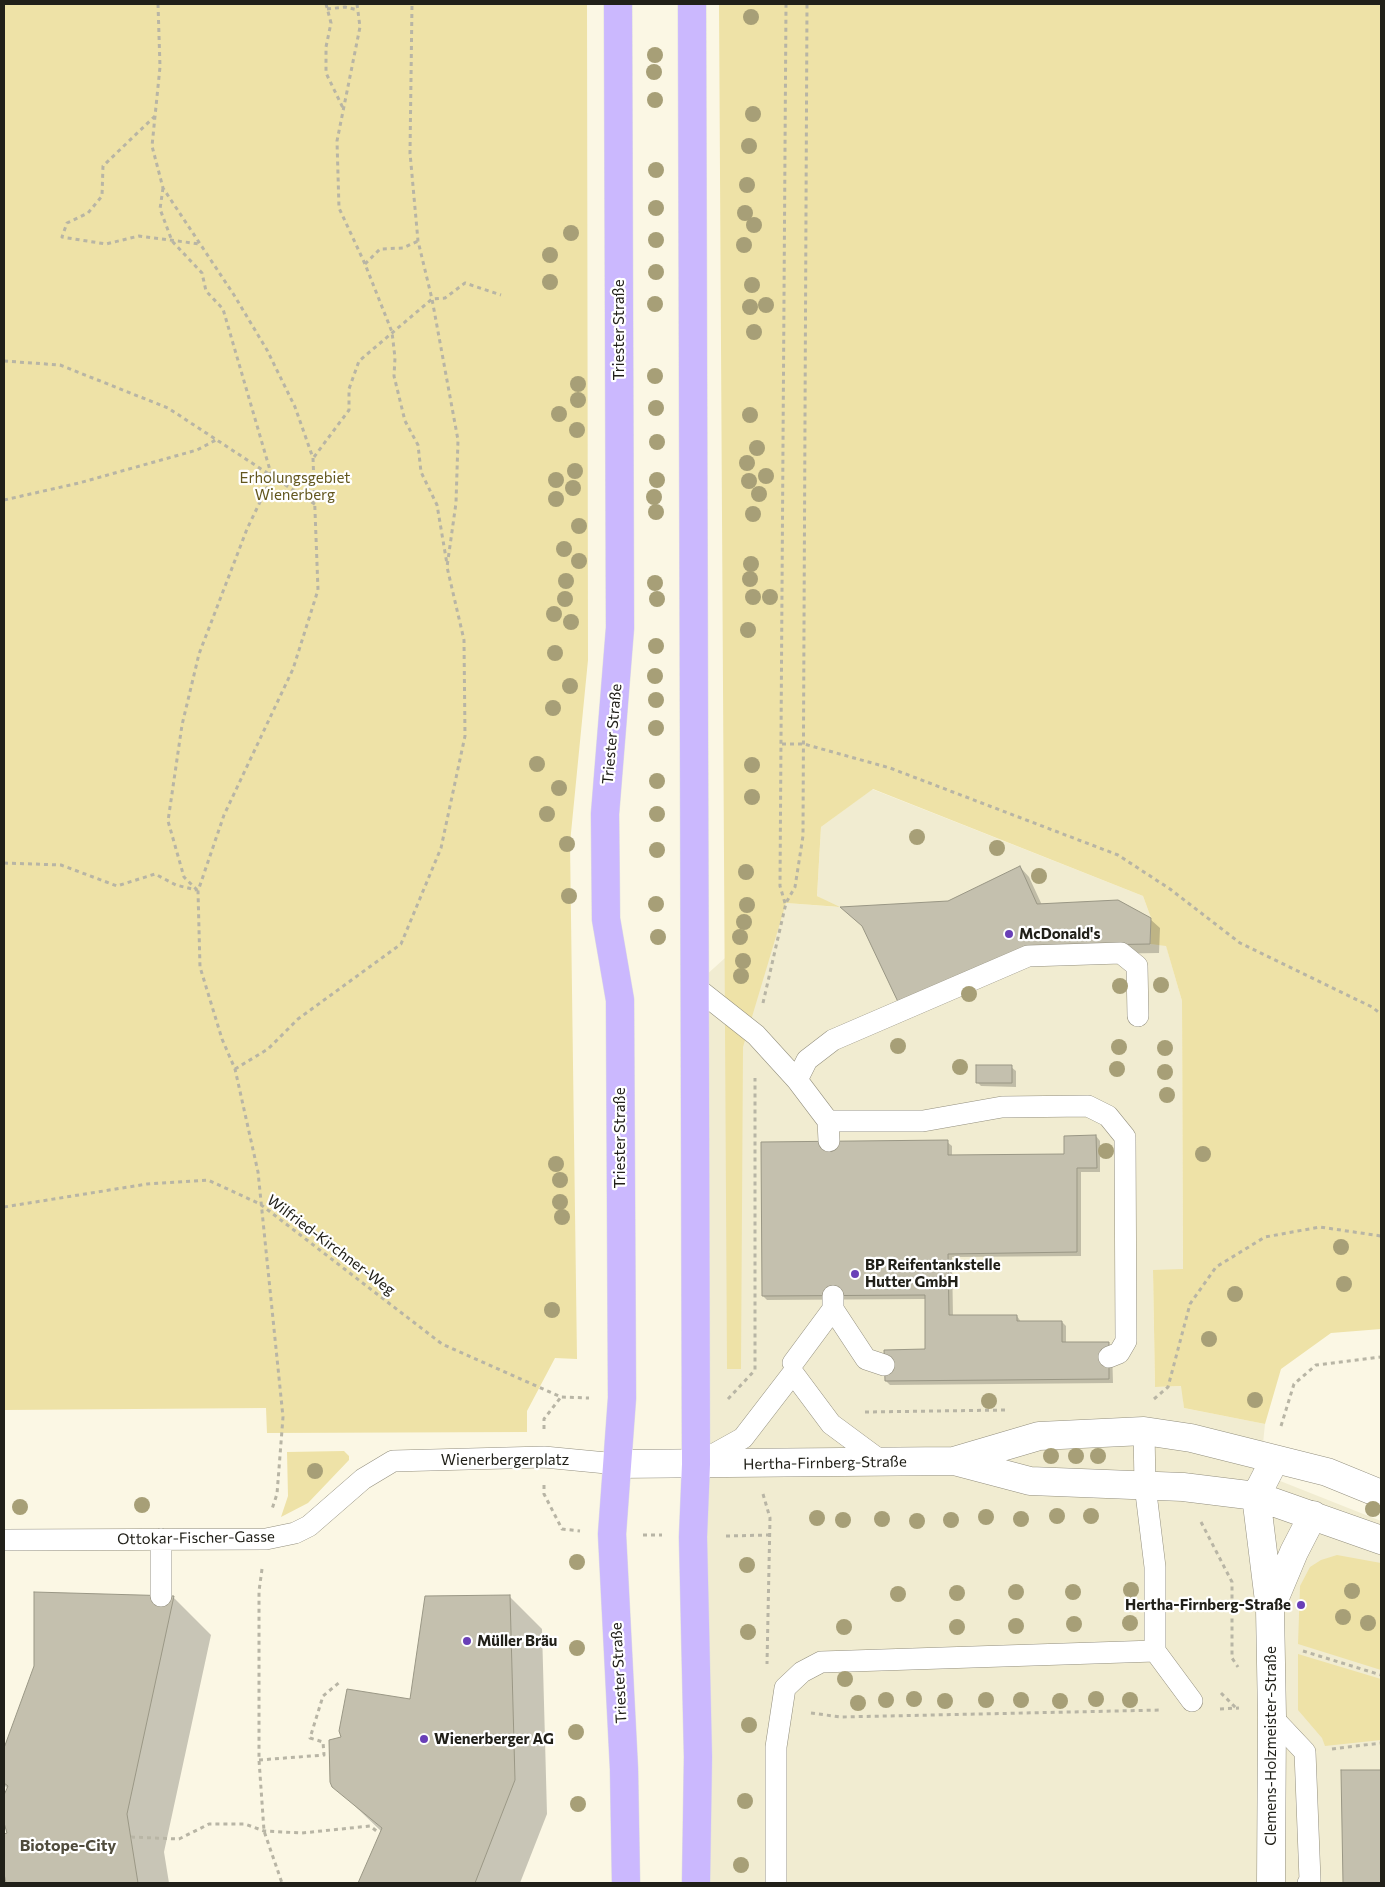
<!DOCTYPE html>
<html>
<head>
<meta charset="utf-8">
<style>
  body { margin:0 }
  #map { position:relative; width:1385px; height:1887px; overflow:hidden; background:#fbf7e4; font-family:Commissioner,sans-serif }
  canvas { display:block }
  .frame { position:absolute; inset:0; border:5px solid #212019; pointer-events:none }
</style>
</head>
<body>
<div id="map">
<canvas width="1385" height="1887"></canvas>
<div class="frame"></div>
</div>
<script>
const c = document.querySelector('canvas').getContext('2d');
c.lineJoin = 'round';
function fill(path, color) { c.fillStyle = color; c.fill(path, 'evenodd'); }
const toPath = rows => new Path2D(rows.map(r => 'M' + r).join(''));
function stroke(path, color, width, dash) { c.strokeStyle = color; c.lineWidth = width; c.lineCap = dash ? 'butt' : 'round'; c.setLineDash(dash || []); c.stroke(path); }
function write(font, color, halo, rows, align = 'center') {
  c.font = font + ' Commissioner,sans-serif'; c.lineWidth = 4.5; c.setLineDash([]); c.textBaseline = 'middle'; c.strokeStyle = halo; c.fillStyle = color; for (const [text, x, y, turn = 0] of rows) {
    c.save(); c.translate(x, y); c.rotate((+turn || 0) * Math.PI / 180); c.textAlign = isNaN(turn) ? turn : align; if (halo) c.strokeText(text, 0, 0); c.fillText(text, 0, 0); c.restore();
  }
}
fill(toPath([
  [872,789,1143,896,1151,918,1150,944,1166,945,1182,1001,1183,1270,1153,1270,1155,1387,1182,1386,1184,1408,1265,1424,1260,1473,1381,1521,1381,1883,710,1883,696,1464,694,986,786,903,838,907,817,896,821,827]
]), '#f1ecd1');
fill(toPath([
  [4,4,587,4,588,660,570,843,577,1359,555,1358,527,1411,527,1432,267,1433,266,1408,4,1410],
  [719,4,1381,4,1381,1329,1331,1333,1281,1369,1265,1424,1184,1408,1181,1386,1155,1387,1153,1270,1183,1269,1182,1001,1166,946,1150,944,1151,918,1143,896,873,789,821,827,817,896,840,907,786,903,743,1047,741,1369,727,1369],
  [344,1451,349,1456,349,1460,308,1503,281,1517,288,1496,287,1452],
  [1337,1555,1381,1563,1381,1670,1298,1644,1300,1586,1310,1567,1321,1560],
  [1298,1654,1381,1679,1381,1740,1325,1746,1322,1738,1298,1710]
]), '#eee2a7');
fill(toPath([
  [1020,867,1029,877,1042,905,1150,919,1160,928,1159,953,1038,955,865,928,843,908,948,902],
  [1011,1067,1016,1071,1016,1087,981,1086,977,1082],
  [1096,1136,1100,1141,1100,1172,1081,1172,1081,1256,952,1257,953,1317,1017,1316,1021,1322,1062,1322,1066,1326,1066,1343,1108,1343,1112,1348,1113,1383,890,1385,886,1381,926,1351,926,1299,767,1300,763,1296,947,1142,952,1146,952,1157,1066,1156],
  [509,1596,542,1629,547,1814,520,1883,359,1883,382,1832,334,1786,343,1738,411,1700],
  [174,1598,211,1635,164,1852,169,1883,8,1883,4,1869,4,1836,9,1834,4,1819,4,1798,8,1789,4,1785,4,1752,36,1666],
  [1381,1771,1381,1883,1344,1883,1342,1772]
]), '#0003');
const building = toPath([
  [1020,866,1037,904,1118,900,1151,918,1150,944,1028,946,899,1004,862,926,840,907,948,901,1020,866],
  [976,1065,1012,1065,1012,1083,976,1083,976,1065],
  [1096,1135,1097,1168,1077,1168,1077,1252,948,1254,949,1315,1017,1315,1017,1321,1062,1321,1062,1342,1109,1342,1109,1379,885,1381,884,1350,925,1349,925,1295,762,1296,761,1142,948,1140,948,1155,1064,1154,1064,1136,1096,1135],
  [34,1592,174,1596,127,1814,138,1883,6,1883,4,1874,4,1834,7,1833,4,1823,4,1795,8,1786,4,1783,4,1748,34,1666,34,1592],
  [510,1595,515,1780,475,1883,358,1883,382,1828,332,1787,330,1782,329,1740,341,1737,339,1731,347,1689,410,1699,425,1596,510,1595],
  [1341,1770,1381,1770,1381,1883,1343,1883,1341,1770]
]);
fill(building, '#c4c0ae');
stroke(building, '#9a9785', 1);
const service = toPath([
  [694,986,756,1035,797,1080,828,1121,829,1141],
  [797,1080,807,1060,833,1040,1028,956,1121,953,1137,966,1138,1016],
  [828,1121,923,1121,1002,1107,1088,1106,1108,1116,1125,1137,1126,1341,1119,1353,1109,1357],
  [833,1296,833,1309,866,1359,884,1365],
  [793,1363,833,1309],
  [698,1463,743,1438,793,1373,831,1424,881,1461],
  [161,1539,161,1596],
  [4,1540,266,1539,295,1533,309,1526,363,1479,393,1461,544,1457,617,1464],
  [1155,1651,1192,1701],
  [1272,1717,1305,1752,1310,1880,1308,1883],
  [776,1883,776,1747,785,1688,802,1672,821,1662,1155,1651,1155,1567,1145,1485,1144,1431]
]);
const minor = toPath([
  [954,1461,1039,1436,1144,1431,1191,1438,1327,1472,1381,1494],
  [617,1464,954,1461,1030,1481,1183,1487,1256,1496,1381,1540],
  [1271,1607,1294,1552,1313,1515],
  [1271,1883,1272,1717,1270,1609,1256,1496,1275,1459]
]);
const primary = toPath([
  [618,4,620,628,605,814,606,919,620,1000,622,1398,612,1534,624,1769,626,1883],
  [692,4,696,1464,693,1537,698,1757,696,1883]
]);
stroke(service, '#938f7e', 22);
stroke(minor, '#938f7e', 29);
stroke(primary, '#e0e0df', 29);
stroke(toPath([
  [158,4,160,67,152,146,163,188,234,295,267,350,295,407,313,458,318,590,293,669,224,815,198,891,200,967,222,1039,235,1069,258,1172,283,1417,277,1494,272,1509],
  [326,4,331,23,326,47,326,73,343,108],
  [357,4,360,27,337,141,339,208,365,264,392,332,395,358,394,376,405,421,418,445,421,472,437,505,447,564],
  [327,9,345,7,358,10],
  [155,116,103,166,102,196,88,213,67,223,62,237,106,244,139,236,200,244],
  [163,188,160,209,172,241,202,273,206,291,223,309,272,477,247,529,199,654,182,725,168,821,184,877,198,891],
  [365,264,380,249,403,248,418,241],
  [4,361,60,365,168,408,316,505],
  [314,457,349,410,349,389,359,361,432,299,445,298,465,283,501,295],
  [4,500,79,483,197,450,216,440],
  [782,744,804,744,890,768,1118,855,1170,889,1240,943,1372,1007,1381,1014],
  [4,863,61,865,117,886,155,874,176,885,196,890],
  [785,903,780,886,786,4],
  [763,1003,786,903,795,887,803,836,807,4],
  [235,1069,268,1049,298,1019,401,944,441,848,465,736,464,640,447,567,456,503,458,440,432,299,418,241,410,153,412,4],
  [4,1207,147,1184,208,1180,260,1204,442,1344,561,1397,589,1398],
  [728,1399,755,1370,755,1078],
  [1154,1399,1168,1387,1190,1304,1216,1267,1265,1237,1320,1227,1381,1236],
  [865,1412,1007,1410],
  [1281,1426,1294,1384,1316,1365,1381,1357],
  [544,1429,544,1419,561,1397],
  [544,1485,544,1494,562,1529,580,1531],
  [763,1494,770,1518,767,1664],
  [1201,1522,1232,1582,1232,1658,1238,1667],
  [643,1535,662,1535],
  [726,1536,770,1535],
  [262,1569,259,1591,259,1760,264,1831,282,1883],
  [1303,1651,1381,1675],
  [1221,1693,1236,1708],
  [1220,1709,1239,1708],
  [811,1713,841,1717,1162,1710],
  [1332,1749,1381,1743],
  [259,1760,324,1755,323,1742,310,1738,323,1696,341,1681],
  [131,1837,179,1839,209,1824,245,1824,264,1831,302,1833,370,1826,379,1833]
]), '#b8b5a5', 3, [4, 4]);
stroke(service, '#fff', 21);
stroke(minor, '#fff', 28);
stroke(primary, '#cbb8fe', 28);
c.fillStyle = '#a79f77';
for (const [x, y] of [
  [751,17],
  [655,55],
  [654,72],
  [655,100],
  [753,114],
  [749,146],
  [656,170],
  [747,185],
  [656,208],
  [745,213],
  [754,225],
  [571,233],
  [656,240],
  [744,245],
  [550,255],
  [656,272],
  [550,282],
  [752,285],
  [655,304],
  [766,305],
  [750,307],
  [754,332],
  [655,376],
  [578,384],
  [578,400],
  [656,408],
  [559,414],
  [750,415],
  [577,430],
  [657,442],
  [757,448],
  [747,463],
  [575,471],
  [766,476],
  [556,480],
  [657,480],
  [749,481],
  [573,488],
  [759,494],
  [654,497],
  [556,499],
  [656,512],
  [753,514],
  [579,526],
  [564,549],
  [579,561],
  [751,564],
  [750,579],
  [566,581],
  [655,583],
  [753,597],
  [770,597],
  [565,599],
  [657,599],
  [554,614],
  [571,622],
  [748,630],
  [656,646],
  [555,653],
  [655,676],
  [570,686],
  [656,700],
  [553,708],
  [656,728],
  [537,764],
  [752,765],
  [657,781],
  [559,788],
  [752,797],
  [547,814],
  [657,814],
  [917,837],
  [567,844],
  [997,848],
  [657,850],
  [746,872],
  [1039,876],
  [569,896],
  [656,904],
  [747,905],
  [744,922],
  [658,937],
  [740,937],
  [743,961],
  [741,976],
  [1161,985],
  [1120,986],
  [969,994],
  [898,1046],
  [1119,1047],
  [1165,1048],
  [960,1067],
  [1117,1069],
  [1165,1072],
  [1167,1095],
  [1106,1151],
  [1203,1154],
  [556,1164],
  [560,1180],
  [560,1202],
  [562,1217],
  [1341,1247],
  [1344,1284],
  [1235,1294],
  [552,1310],
  [1209,1339],
  [1255,1400],
  [989,1401],
  [1051,1456],
  [1076,1456],
  [1098,1456],
  [315,1471],
  [142,1505],
  [20,1507],
  [1373,1509],
  [1057,1516],
  [1091,1516],
  [986,1517],
  [817,1518],
  [882,1519],
  [1021,1519],
  [843,1520],
  [951,1520],
  [917,1521],
  [577,1562],
  [747,1565],
  [1131,1590],
  [1352,1591],
  [1016,1592],
  [1073,1592],
  [957,1593],
  [898,1594],
  [1343,1617],
  [1130,1623],
  [1368,1623],
  [1074,1624],
  [1016,1626],
  [844,1627],
  [957,1627],
  [748,1632],
  [577,1648],
  [845,1679],
  [914,1699],
  [1096,1699],
  [886,1700],
  [986,1700],
  [1021,1700],
  [1130,1700],
  [945,1701],
  [1060,1701],
  [858,1703],
  [749,1725],
  [576,1732],
  [745,1801],
  [578,1804],
  [741,1865]
]) { c.beginPath(); c.arc(x, y, 8, 0, 2 * Math.PI); c.fill(); }
for (const [x, y, r, color] of [
  [1009,934,5,"#693fb7"],
  [855,1274,5,"#693fb7"],
  [1301,1605,5,"#693fb7"],
  [467,1641,5,"#693fb7"],
  [424,1739,5,"#693fb7"]
]) { const dot = new Path2D(); dot.arc(x, y, r, 0, 2 * Math.PI); c.fillStyle = color; c.fill(dot); stroke(dot, '#fff', 2); }
write('15px', '#212019', '#fff', [
  ["Triester Straße",619,330,-90],
  ["Triester Straße",612,734,-85],
  ["Triester Straße",620,1138,-90],
  ["Wilfried-Kirchner-Weg",331,1245,37],
  ["Wienerbergerplatz",505,1460],
  ["Hertha-Firnberg-Straße",825,1463,-1],
  ["Ottokar-Fischer-Gasse",196,1538,-1],
  ["Triester Straße",619,1673,-93],
  ["Clemens-Holzmeister-Straße",1271,1746,-90]
]);
write('15px', '#63571e', '#fff', [
  ["Erholungsgebiet",295,478],
  ["Wienerberg",295,495]
]);
write('bold 15px', '#212019', '#fff', [
  ["McDonald's",1019,934],
  ["BP Reifentankstelle",865,1265],
  ["Hutter GmbH",865,1282],
  ["Hertha-Firnberg-Straße",1291,1605,"right"],
  ["Müller Bräu",477,1641],
  ["Wienerberger AG",434,1739]
], 'left');
write('bold 16px', '#4f4b3c', '#fff', [
  ["Biotope-City",68,1846]
]);
</script>
</body>
</html>
